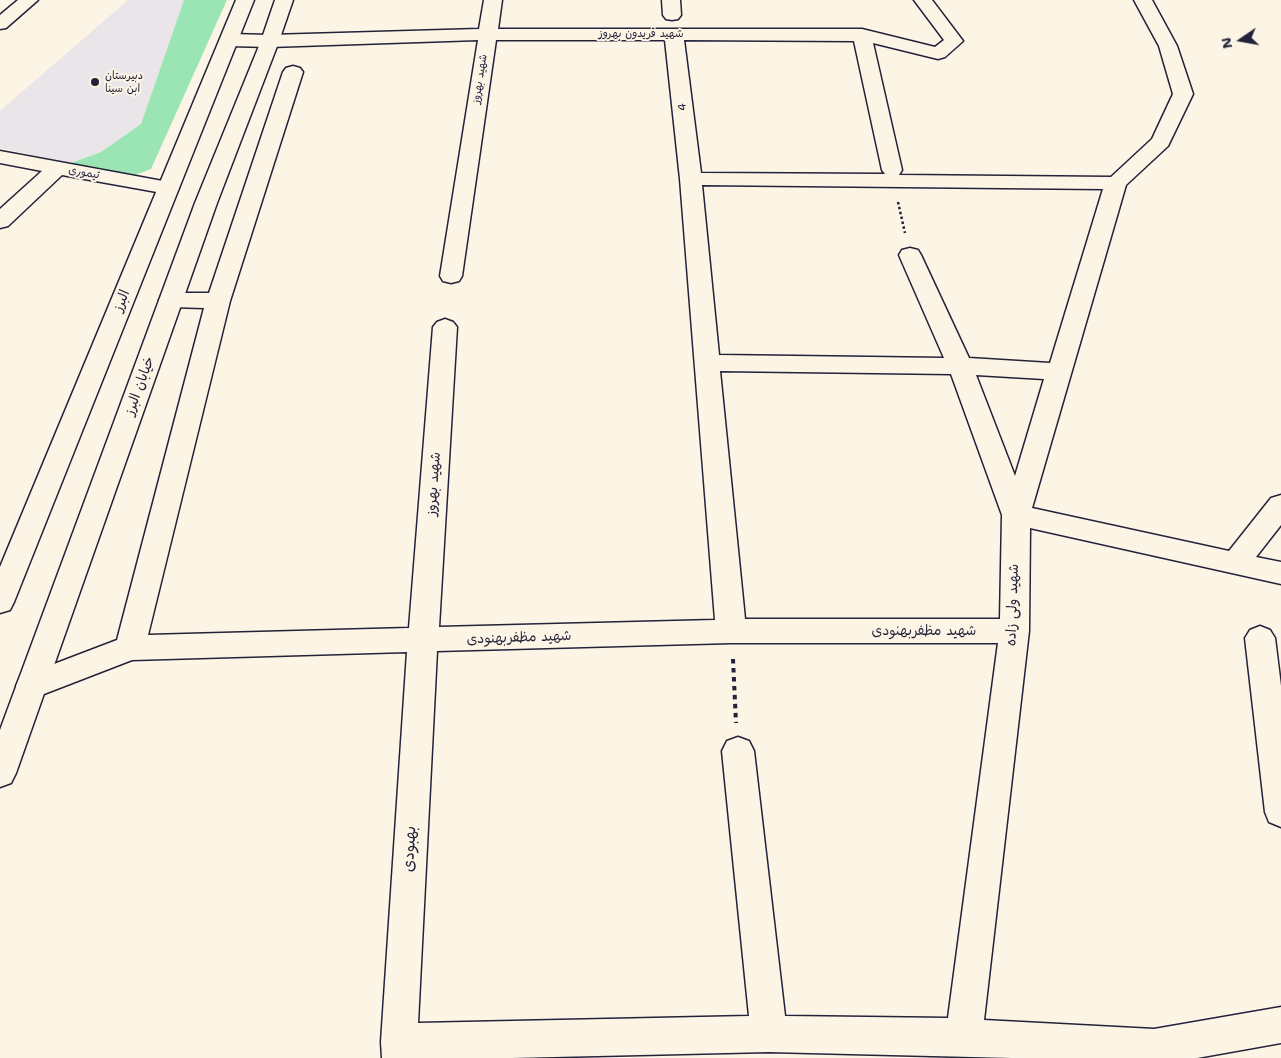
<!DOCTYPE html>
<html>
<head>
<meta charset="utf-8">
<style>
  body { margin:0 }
  #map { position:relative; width:1281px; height:1058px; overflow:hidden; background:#fcf5e5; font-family:"Shantell Sans",sans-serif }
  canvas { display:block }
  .north { position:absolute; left:1216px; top:15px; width:50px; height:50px; -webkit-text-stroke:4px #fcf5e5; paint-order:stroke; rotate:258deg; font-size:14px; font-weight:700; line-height:20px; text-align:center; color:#22223b }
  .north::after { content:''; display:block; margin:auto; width:18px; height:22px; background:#22223b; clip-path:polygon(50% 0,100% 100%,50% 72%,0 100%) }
</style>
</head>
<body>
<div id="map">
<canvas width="1281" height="1058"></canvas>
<div class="north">N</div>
</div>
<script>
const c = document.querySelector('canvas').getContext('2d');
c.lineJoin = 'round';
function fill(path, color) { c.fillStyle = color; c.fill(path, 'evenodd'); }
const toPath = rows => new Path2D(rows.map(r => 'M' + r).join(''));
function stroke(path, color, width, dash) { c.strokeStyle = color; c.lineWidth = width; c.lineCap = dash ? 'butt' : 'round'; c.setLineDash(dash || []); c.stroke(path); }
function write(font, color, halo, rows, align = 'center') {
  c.font = font + ' "Shantell Sans","Playpen Sans Arabic",sans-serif'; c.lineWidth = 4; c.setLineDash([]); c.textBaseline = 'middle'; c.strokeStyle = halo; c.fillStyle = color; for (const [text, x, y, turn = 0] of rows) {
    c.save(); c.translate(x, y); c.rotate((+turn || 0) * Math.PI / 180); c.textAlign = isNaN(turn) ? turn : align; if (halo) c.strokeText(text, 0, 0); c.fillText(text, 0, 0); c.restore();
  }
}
fill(toPath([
  [128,0,184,0,141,124,101,152,71,163,0,148,0,111]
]), '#e9e5e9');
fill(toPath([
  [184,0,227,0,151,169,135,175,71,163,101,152,141,124]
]), '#9be5b4');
const minor = toPath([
  [18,0,38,0,6,28,0,29,0,15,18,0],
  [484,0,502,0,498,29,862,29,935,47,944,40,914,0,932,0,963,41,945,57,938,59,873,43,902,170,899,175,1111,177,1152,139,1173,94,1159,46,1134,0,1152,0,1177,46,1193,94,1168,146,1126,185,1032,508,1229,551,1271,498,1281,495,1281,525,1256,557,1281,562,1281,584,1030,528,1029,631,984,1020,1154,1029,1281,1007,1281,1043,1197,1058,1013,1058,769,1052,511,1058,382,1058,381,1042,407,652,132,660,31,699,20,695,16,686,20,677,117,640,204,308,171,307,163,305,159,300,163,295,171,293,209,293,283,72,286,68,293,66,300,68,303,72,230,301,148,635,409,628,433,327,437,322,445,319,453,322,457,327,439,627,715,620,680,179,665,40,496,40,462,276,459,281,451,283,443,281,440,276,478,40,270,47,230,46,223,44,221,40,223,36,230,34,270,35,479,29,484,0],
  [684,40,854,41,882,170,885,174,701,173,684,40],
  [702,185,1103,189,1050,363,969,358,921,255,918,250,910,248,902,250,899,255,944,358,719,355,702,185],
  [720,371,951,374,1002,515,1000,619,745,619,720,371],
  [976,375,1044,379,1015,476,976,375],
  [731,643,998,643,948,1018,785,1016,754,751,749,741,738,737,727,741,722,751,749,1016,418,1023,437,651,731,643],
  [662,0,680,0,681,15,678,19,672,20,666,19,663,15,662,0],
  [0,151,168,182,176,183,179,188,176,193,168,194,62,175,8,226,0,228,0,209,42,171,0,163,0,151],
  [1260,626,1270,630,1275,638,1281,686,1281,827,1269,822,1265,812,1245,638,1250,630,1260,626]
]);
const major = toPath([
  [236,0,254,0,14,602,10,610,0,613,0,567,236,0],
  [275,0,293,0,279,41,217,203,16,773,11,783,0,787,0,730,195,203,261,41,275,0]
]);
stroke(minor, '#22223b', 3);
stroke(major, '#22223b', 3);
stroke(toPath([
  [898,202,905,233]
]), '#22223b', 2.5, [2.5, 2.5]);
stroke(toPath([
  [733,659,736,723]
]), '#22223b', 4, [4.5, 4.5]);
fill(minor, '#fcf5e5');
fill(major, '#fcf5e5');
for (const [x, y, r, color] of [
  [95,82,5,"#22223b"]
]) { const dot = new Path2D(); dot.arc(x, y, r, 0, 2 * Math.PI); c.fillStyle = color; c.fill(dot); stroke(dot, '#fcf5e5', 2); }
write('11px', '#22223b', '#fcf5e5', [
  ["شهید فریدون بهروز",641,34],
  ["شهید بهروز",480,79,-81],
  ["4",683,107,-97],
  ["تیموری",84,173,10]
]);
write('11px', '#22223b', '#fcf5e5', [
  ["دبیرستان",105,76],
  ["ابن سینا",105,89]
], 'left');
write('14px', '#22223b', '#fcf5e5', [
  ["البرز",122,301,-68],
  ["خیابان البرز",140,386,-70],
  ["شهید بهروز",434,484,-86],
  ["شهید ولی زاده",1013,605,-88],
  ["شهید مظفربهنودی",924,631],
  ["شهید مظفربهنودی",519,638,-2]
]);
write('16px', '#22223b', '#fcf5e5', [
  ["بهبودی",410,849,-87]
]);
</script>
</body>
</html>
